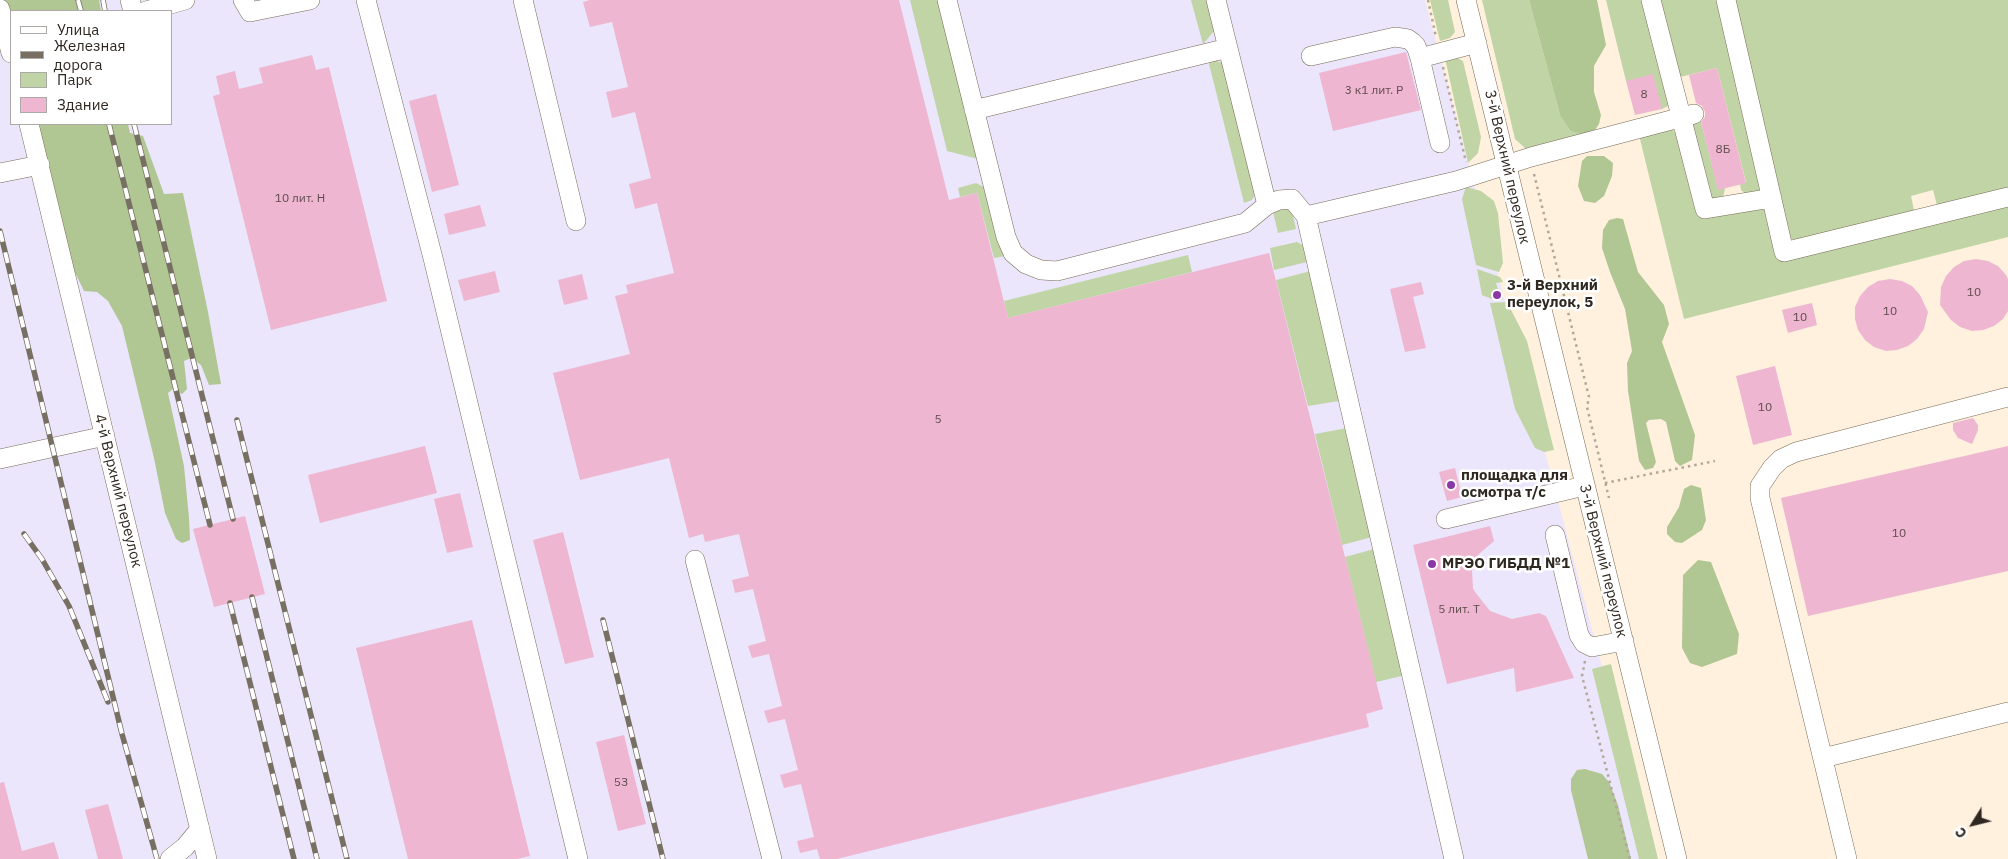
<!DOCTYPE html>
<html>
<head>
<meta charset="utf-8">
<style>
  body { margin:0 }
  #map { position:relative; width:2008px; height:859px; overflow:hidden; background:#fff1de; font-family:"IBM Plex Sans",sans-serif }
  canvas { display:block }
  .legend { position:absolute; left:10px; top:10px; width:162px; height:115px; box-sizing:border-box; background:#fff; border:1px solid #aca9a6; margin:0; padding:6px 9px; list-style:none; font-size:15px; color:#2f2820 }
  .legend li { display:flex; align-items:center; gap:10px; height:25px }
  .legend b { width:25px; border:1px solid #aca9a6 }
  .north { position:absolute; left:1948px; top:799px; width:50px; height:50px; -webkit-text-stroke:4px #fff; paint-order:stroke; rotate:234deg; font-size:14px; font-weight:700; line-height:20px; text-align:center; color:#2f2820 }
  .north::after { content:''; display:block; margin:auto; width:18px; height:22px; background:#2f2820; clip-path:polygon(50% 0,100% 100%,50% 72%,0 100%) }
</style>
</head>
<body>
<div id="map">
<canvas width="2008" height="859"></canvas>
<ul class="legend">
<li><b style="height:6px;background:#fff"></b>Улица</li>
<li><b style="height:6px;background:#786f63"></b>Железная дорога</li>
<li><b style="height:14px;background:#c0d4a5"></b>Парк</li>
<li><b style="height:14px;background:#eeb6d0"></b>Здание</li>
</ul>
<div class="north">С</div>
</div>
<script>
const c = document.querySelector('canvas').getContext('2d');
c.lineJoin = 'round';
function fill(path, color) { c.fillStyle = color; c.fill(path, 'evenodd'); }
const toPath = rows => new Path2D(rows.map(r => 'M' + r).join(''));
function stroke(path, color, width, dash) { c.strokeStyle = color; c.lineWidth = width; c.lineCap = dash ? 'butt' : 'round'; c.setLineDash(dash || []); c.stroke(path); }
function write(font, color, halo, rows, align = 'center') {
  c.font = font + ' "IBM Plex Sans",sans-serif'; c.lineWidth = 5; c.setLineDash([]); c.textBaseline = 'middle'; c.strokeStyle = halo; c.fillStyle = color; for (const [text, x, y, turn = 0] of rows) {
    c.save(); c.translate(x, y); c.rotate((+turn || 0) * Math.PI / 180); c.textAlign = isNaN(turn) ? turn : align; if (halo) c.strokeText(text, 0, 0); c.fillText(text, 0, 0); c.restore();
  }
}
fill(toPath([
  [0,0,1425,0,1653,859,0,859],
  [11,11,171,11,171,124,11,124]
]), '#ebe6fc');
fill(toPath([
  [910,0,939,0,978,159,947,151],
  [1191,0,1208,0,1215,30,1203,44],
  [1430,0,1448,0,1455,32,1450,38,1440,41],
  [1482,0,1529,0,1560,115,1582,134,1526,149,1515,139],
  [1606,0,1645,0,1669,100,1668,106,1662,109,1626,81],
  [1656,0,1721,0,1761,192,1747,195,1741,190,1740,184,1746,182,1717,68,1676,78],
  [1733,0,2008,0,2008,192,1938,209,1933,190,1911,196,1915,215,1796,241,1790,238],
  [1455,57,1463,61,1481,137,1478,153,1468,163,1445,58],
  [1210,59,1223,63,1256,193,1252,200,1244,203,1209,64],
  [1700,118,1718,189,1725,188,1723,199,1711,201,1691,127,1694,121],
  [1670,127,1680,138,1700,217,1759,206,1764,207,1769,213,1779,259,2008,203,2008,237,1684,319,1639,135],
  [976,183,986,188,1005,256,994,258,977,193,960,197,958,188],
  [1466,187,1481,191,1494,201,1498,213,1503,263,1499,272,1476,265,1462,199],
  [1291,208,1296,229,1278,233,1273,212],
  [1297,242,1304,246,1307,262,1274,270,1270,248],
  [1188,255,1192,272,1008,318,1004,301],
  [1477,269,1500,277,1503,282,1496,283,1501,299,1492,299,1482,295],
  [1311,271,1339,401,1308,406,1276,280],
  [1507,302,1527,341,1554,450,1544,452,1535,448,1515,409,1490,303],
  [1347,428,1372,537,1342,545,1315,434],
  [1378,548,1406,675,1376,682,1345,557],
  [1611,664,1658,859,1639,859,1592,669]
]), '#c0d4a5');
fill(toPath([
  [4,0,99,0,101,11,11,11,11,29],
  [1529,0,1597,0,1606,45,1594,66,1594,92,1601,115,1599,124,1595,130,1582,134,1571,131,1560,115],
  [35,124,128,124,130,133,143,136,164,194,183,193,208,312,221,384,209,385,201,365,191,358,184,361,187,389,182,394,173,389,168,393,184,466,189,518,190,540,182,543,176,539,165,513,154,458,122,326,108,301,97,292,84,291,67,256],
  [1587,156,1604,156,1613,163,1612,176,1604,196,1595,203,1584,201,1578,186,1582,161],
  [1617,218,1623,219,1638,272,1664,305,1669,324,1662,342,1695,435,1692,460,1680,466,1675,461,1666,422,1661,419,1649,420,1646,423,1656,462,1653,468,1645,470,1639,461,1628,391,1627,363,1632,351,1625,309,1610,272,1602,248,1603,230,1609,220],
  [1691,485,1701,488,1706,520,1702,530,1682,543,1675,542,1667,534,1667,527,1679,507,1684,489],
  [1698,560,1711,562,1739,634,1737,654,1702,667,1690,663,1682,648,1683,575],
  [1585,769,1602,774,1609,782,1618,805,1631,859,1588,859,1571,790,1571,779,1577,770]
]), '#b0c693');
fill(toPath([
  [590,0,899,0,949,200,977,193,1008,318,1269,253,1383,709,1366,714,1369,727,837,859,820,859,817,849,800,853,797,841,814,837,801,784,784,788,780,775,798,770,785,719,768,723,764,711,782,706,769,654,752,658,748,646,766,641,753,589,735,593,732,580,749,576,739,534,705,542,703,534,689,538,669,458,580,480,553,373,630,354,615,296,628,293,626,285,674,273,657,203,635,209,629,184,651,178,635,112,612,118,606,92,628,87,612,22,590,27,583,2],
  [1406,52,1421,110,1333,131,1319,73],
  [312,55,316,70,329,67,387,301,271,330,213,96,220,94,216,76,235,71,239,89,263,83,259,68],
  [1717,68,1746,183,1718,190,1701,122,1705,117,1705,112,1702,106,1696,103,1689,75],
  [1653,74,1662,109,1635,115,1626,81],
  [436,94,459,185,432,192,409,101],
  [480,205,486,226,449,235,444,214],
  [1976,259,1988,261,1998,266,2006,275,2008,279,2008,311,2003,319,1994,326,1983,330,1972,331,1960,327,1951,320,1940,305,1941,287,1946,276,1954,267,1964,261],
  [495,271,500,292,464,301,458,280],
  [582,274,588,299,564,305,558,280],
  [1890,279,1902,281,1912,286,1920,295,1928,312,1924,329,1917,339,1908,346,1897,350,1886,351,1874,347,1865,340,1858,330,1855,319,1855,307,1860,296,1868,287,1878,281],
  [1421,282,1424,294,1413,297,1426,348,1405,352,1390,289],
  [1812,303,1817,325,1788,333,1782,310],
  [1775,366,1792,435,1753,445,1736,376],
  [1973,418,1978,425,1978,430,1972,444,1958,438,1953,430,1953,423],
  [425,446,437,493,320,523,308,475],
  [2008,446,2008,571,1808,616,1781,498],
  [1455,468,1462,497,1447,501,1439,472],
  [460,493,473,547,447,553,434,499],
  [245,516,265,594,214,607,193,529],
  [1490,526,1494,541,1479,554,1472,571,1473,588,1475,592,1490,611,1512,619,1539,613,1546,616,1574,678,1516,692,1514,668,1447,684,1413,545],
  [563,532,594,657,565,664,533,540],
  [472,620,530,856,517,859,408,859,356,648],
  [624,735,646,824,618,831,596,742],
  [4,782,22,851,54,842,59,859,0,859,0,783],
  [108,804,123,859,98,859,85,810]
]), '#eeb6d0');
const minor = toPath([
  [130,0,133,11],
  [243,0,250,12,310,0],
  [366,0,433,258,578,859],
  [523,0,576,221],
  [947,0,1006,237,1013,253,1026,264,1041,270,1057,271,1245,223,1267,205],
  [1216,0,1267,205,1279,200,1292,199,1306,216,1454,859],
  [1466,0,1677,859],
  [1651,0,1705,209,1772,198],
  [1726,0,1784,252,2008,197],
  [0,9,11,53],
  [146,11,185,0],
  [1311,56,1395,37,1408,39,1412,42,1416,46,1420,58],
  [974,110,1228,48],
  [29,124,207,859],
  [1440,143,1420,58,1477,43],
  [0,173,40,165],
  [1306,216,1456,181,1531,157,1694,114],
  [0,459,105,436],
  [1446,519,1584,486],
  [1555,535,1579,635,1584,643,1592,647,1624,641],
  [695,560,772,859],
  [1823,758,2008,712],
  [170,859,185,847,200,829],
  [1847,859,1760,498,1760,486,1772,468,1781,459,1796,452,2008,397]
]);
stroke(minor, '#786955', 20);
stroke(toPath([
  [1428,0,1436,37],
  [1443,67,1466,162],
  [1534,174,1589,397,1587,407,1609,498],
  [1605,483,1715,461],
  [1585,661,1582,676,1630,859]
]), '#b2a798', 2.5, [2.5, 4]);
stroke(minor, '#fff', 19);
const rail = toPath([
  [78,0,81,11],
  [103,0,105,11],
  [109,124,210,525],
  [134,124,233,519],
  [0,231,122,734,157,859],
  [237,420,347,859],
  [24,534,42,559,69,606,108,702],
  [252,597,317,859],
  [230,603,294,859],
  [603,620,663,859]
]);
stroke(rail, '#786f63', 5.5);
stroke(rail, '#fff', 4, [11]);
for (const [x, y, r, color] of [
  [1497,295,5,"#8b37a5"],
  [1451,485,5,"#8b37a5"],
  [1432,564,5,"#8b37a5"]
]) { const dot = new Path2D(); dot.arc(x, y, r, 0, 2 * Math.PI); c.fillStyle = color; c.fill(dot); stroke(dot, '#fff', 2); }
write('12px', '#5f4c4c', null, [
  ["3 к1 лит. Р",1374,91],
  ["8",1644,95],
  ["8Б",1723,150],
  ["10 лит. Н",300,199],
  ["10",1974,293],
  ["10",1890,312],
  ["10",1800,318],
  ["10",1765,408],
  ["5",938,420],
  ["10",1899,534],
  ["5 лит. Т",1459,610],
  ["5З",621,783]
]);
write('15px', '#2f2820', '#fff', [
  ["3-й Верхний переулок",1507,167,77],
  ["4-й Верхний переулок",118,491,76],
  ["3-й Верхний переулок",1603,561,76]
]);
write('bold 15px', '#2f2820', '#fff', [
  ["3-й Верхний",1507,286],
  ["переулок, 5",1507,303],
  ["площадка для",1461,476],
  ["осмотра т/с",1461,493],
  ["МРЭО ГИБДД №1",1442,564]
], 'left');
</script>
</body>
</html>
